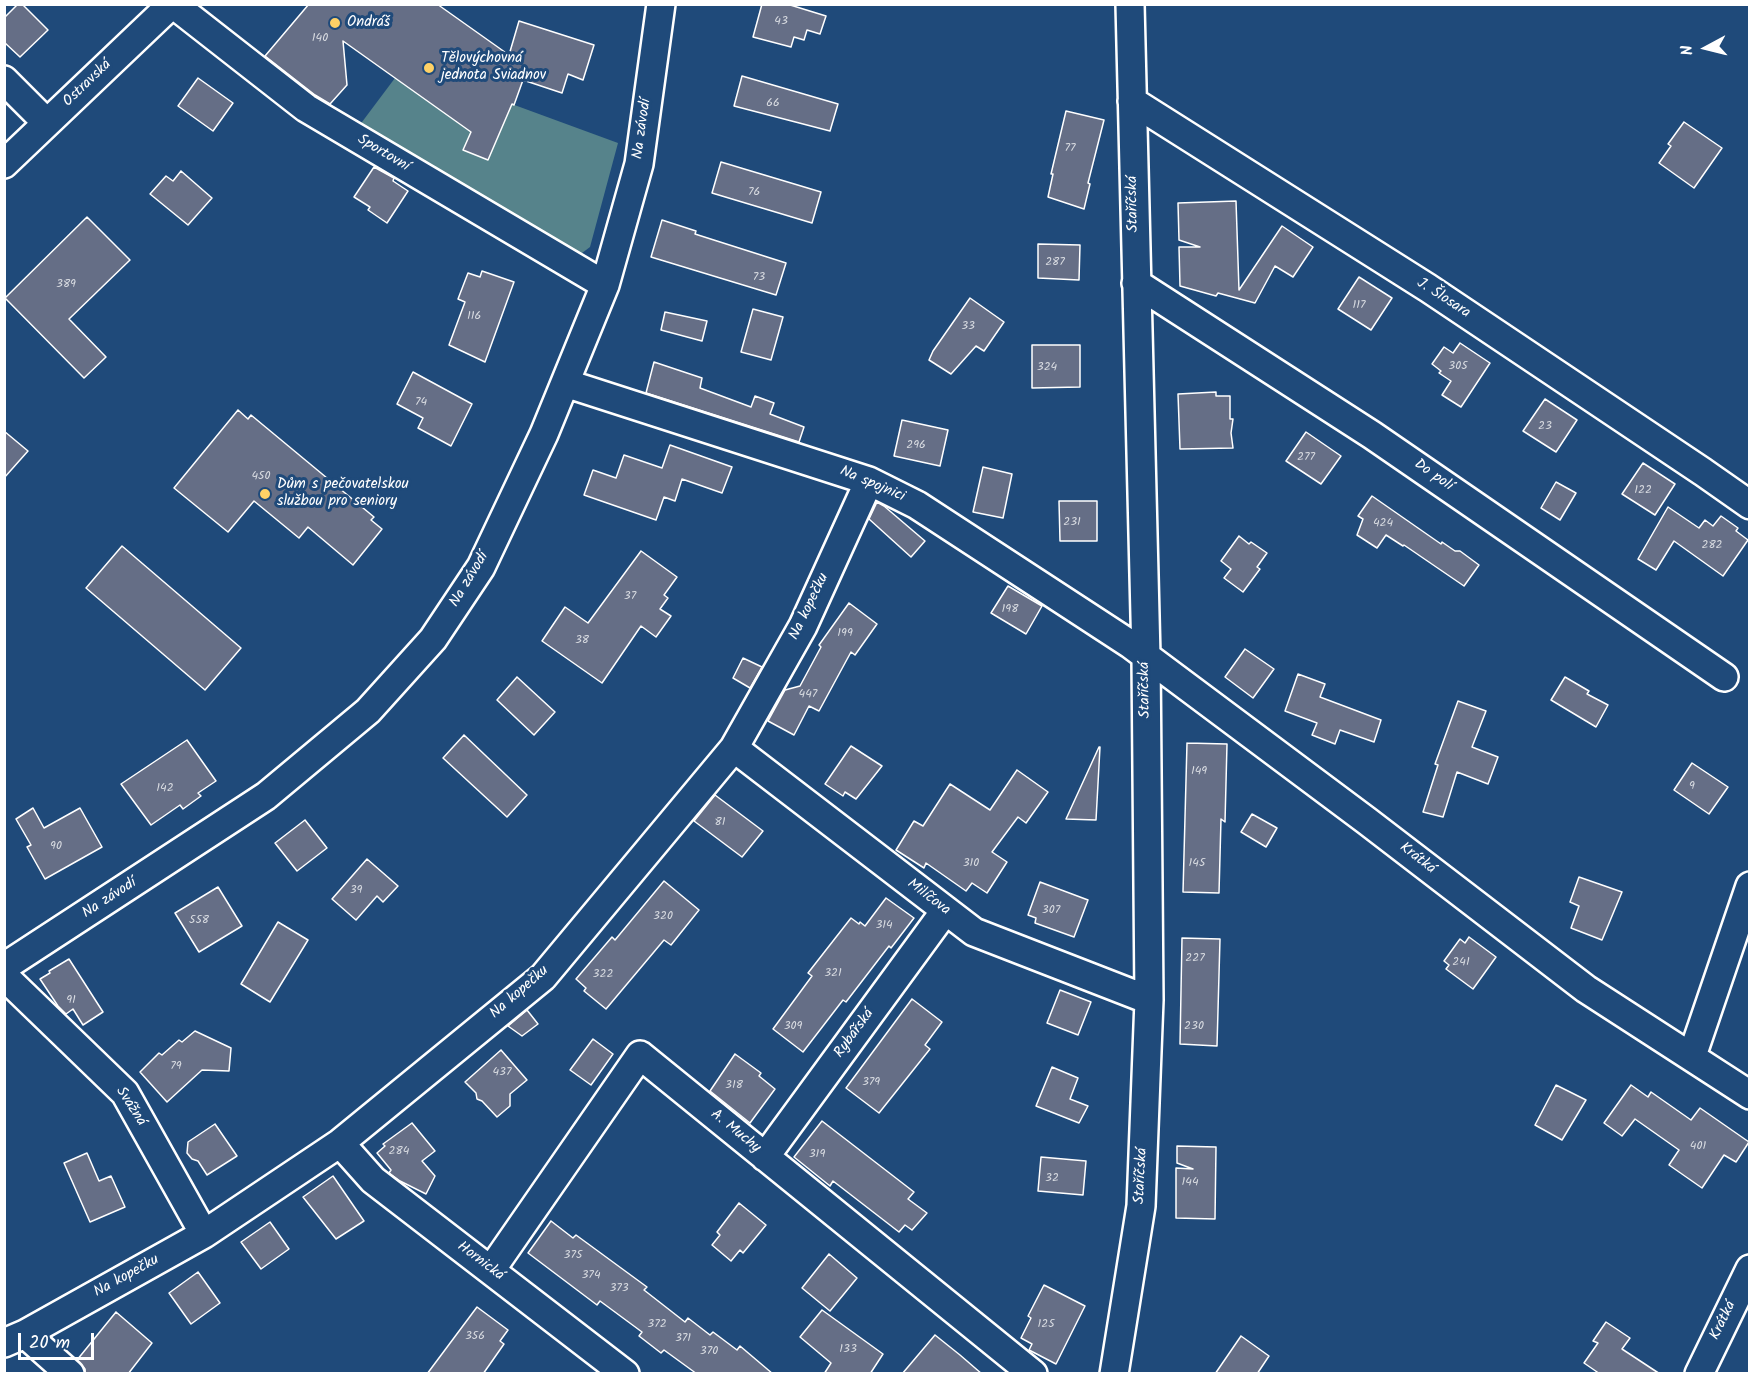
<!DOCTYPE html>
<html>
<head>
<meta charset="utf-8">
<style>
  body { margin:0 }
  #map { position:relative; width:1754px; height:1378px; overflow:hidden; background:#1f4a7a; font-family:Kalam,sans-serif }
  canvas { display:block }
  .frame { position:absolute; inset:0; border:6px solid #fff; pointer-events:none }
  .north { position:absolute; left:1676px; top:18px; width:60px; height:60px; -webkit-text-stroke:4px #1f4a7a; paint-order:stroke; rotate:263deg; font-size:16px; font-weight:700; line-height:24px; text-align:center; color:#fff }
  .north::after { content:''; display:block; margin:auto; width:21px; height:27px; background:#fff; clip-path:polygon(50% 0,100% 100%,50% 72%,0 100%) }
  .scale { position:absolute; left:18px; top:1333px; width:76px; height:27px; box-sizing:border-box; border:3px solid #fff; border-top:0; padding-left:8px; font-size:18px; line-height:21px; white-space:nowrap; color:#fff; -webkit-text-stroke:4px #1f4a7a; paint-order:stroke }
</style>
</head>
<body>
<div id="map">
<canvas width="1754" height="1378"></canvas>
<div class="frame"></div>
<div class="north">N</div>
<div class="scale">20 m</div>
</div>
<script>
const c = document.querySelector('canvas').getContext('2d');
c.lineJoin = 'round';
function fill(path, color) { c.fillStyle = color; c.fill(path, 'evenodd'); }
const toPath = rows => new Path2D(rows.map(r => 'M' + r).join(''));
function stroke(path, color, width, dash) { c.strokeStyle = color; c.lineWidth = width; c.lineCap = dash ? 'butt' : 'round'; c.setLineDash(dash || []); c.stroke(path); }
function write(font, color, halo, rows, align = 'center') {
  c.font = font + ' Kalam,sans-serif'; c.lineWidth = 6; c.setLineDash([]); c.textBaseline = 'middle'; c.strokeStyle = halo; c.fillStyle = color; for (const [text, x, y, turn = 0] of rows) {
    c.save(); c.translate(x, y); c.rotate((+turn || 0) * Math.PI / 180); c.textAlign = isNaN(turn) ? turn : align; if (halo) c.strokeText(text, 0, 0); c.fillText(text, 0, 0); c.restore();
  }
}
fill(toPath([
  [395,78,444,113,479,92,618,143,590,247,578,256,356,130]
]), '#56838b');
const building = toPath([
  [18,4,22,4,48,30,20,57,4,42,4,18,18,4],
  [309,4,437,4,509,55,519,21,594,45,583,80,568,74,562,93,523,80,514,105,512,104,488,160,463,150,471,132,343,41,347,85,330,104,315,95,265,56,309,4],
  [762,4,787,4,826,16,820,34,807,30,804,40,794,37,791,47,753,37,762,4],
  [742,76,838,104,830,131,734,106,742,76],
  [198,78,233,103,213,131,178,106,198,78],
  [1066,111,1104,120,1088,183,1090,184,1084,209,1048,197,1053,174,1051,174,1066,111],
  [1684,122,1722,148,1694,188,1659,163,1671,146,1668,144,1684,122],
  [721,162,821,192,812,223,712,193,721,162],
  [374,167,394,178,393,181,408,191,387,223,368,210,370,207,354,197,374,167],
  [181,171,212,198,188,225,150,194,166,176,173,181,181,171],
  [1236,201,1239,290,1282,226,1313,247,1293,277,1275,266,1255,303,1218,293,1216,296,1180,286,1179,247,1200,247,1179,240,1178,203,1236,201],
  [87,217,130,260,69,319,106,357,84,378,5,298,87,217],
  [662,220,696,231,695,234,786,263,776,295,651,257,662,220],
  [1038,244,1080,245,1079,280,1038,278,1038,244],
  [482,271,514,282,485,362,449,345,465,302,458,299,468,273,480,277,482,271],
  [1359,277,1392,298,1371,330,1338,309,1359,277],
  [970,298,1004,322,984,351,976,346,951,374,929,360,933,351,970,298],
  [753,309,783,317,771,360,741,352,753,309],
  [665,312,707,321,702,341,661,330,665,312],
  [1460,343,1490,363,1461,407,1442,395,1451,381,1439,373,1441,371,1432,364,1444,347,1453,353,1460,343],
  [1032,345,1080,345,1080,387,1032,388,1032,345],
  [654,362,702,378,700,388,751,407,755,396,774,403,770,414,804,427,799,442,646,393,654,362],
  [413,372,472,404,451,446,418,428,423,418,397,404,413,372],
  [1216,392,1216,396,1230,396,1230,419,1233,419,1231,433,1233,448,1180,449,1178,394,1216,392],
  [1545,399,1577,420,1556,452,1523,431,1545,399],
  [238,410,248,419,251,415,374,517,371,520,382,529,353,565,308,527,299,538,254,501,228,532,174,488,238,410],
  [902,420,948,430,940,466,894,456,902,420],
  [4,431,28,451,4,478,4,431],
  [1306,432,1341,456,1321,484,1286,461,1306,432],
  [670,445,732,467,722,493,682,479,675,501,664,497,656,520,584,495,593,470,616,478,624,455,662,468,670,445],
  [1643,463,1675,484,1655,515,1622,494,1643,463],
  [983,467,1012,474,1003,518,973,512,983,467],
  [1556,482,1576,493,1560,520,1541,508,1556,482],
  [1372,496,1441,544,1442,542,1455,551,1460,551,1479,565,1464,586,1404,545,1403,546,1386,535,1377,548,1357,535,1363,519,1358,516,1372,496],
  [1059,501,1097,501,1097,541,1060,541,1059,501],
  [877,502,884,506,925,541,911,557,869,519,877,502],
  [1668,507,1699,528,1705,520,1713,526,1721,516,1738,528,1736,531,1748,540,1723,576,1674,541,1656,570,1638,559,1668,507],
  [1239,536,1249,544,1251,542,1267,553,1257,567,1260,569,1243,592,1224,578,1231,569,1221,561,1239,536],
  [122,546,241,648,205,690,86,588,122,546],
  [641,551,677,577,664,595,668,598,660,609,671,616,656,637,641,626,602,683,542,641,565,607,588,623,641,551],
  [1008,586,1042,606,1026,634,991,613,1008,586],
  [849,603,877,624,855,655,851,652,819,711,809,706,794,735,768,721,785,690,800,686,821,647,819,645,849,603],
  [1245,649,1274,669,1253,698,1225,677,1245,649],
  [743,658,762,667,750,688,733,678,743,658],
  [1298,674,1325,684,1320,697,1381,720,1374,742,1340,730,1335,744,1312,735,1317,723,1285,711,1298,674],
  [517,677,555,712,534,735,497,700,517,677],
  [1565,677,1589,691,1587,694,1608,705,1596,727,1551,700,1565,677],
  [1458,701,1486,711,1472,747,1498,757,1488,784,1457,772,1443,817,1423,812,1438,765,1435,764,1458,701],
  [464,735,527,795,507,817,443,758,464,735],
  [187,740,216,781,198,793,201,796,183,809,180,805,151,825,121,784,187,740],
  [1187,743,1227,744,1225,822,1221,819,1219,893,1183,892,1187,743],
  [851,746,882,766,856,799,845,792,843,796,825,784,851,746],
  [1099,747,1100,747,1096,820,1066,819,1099,747],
  [1692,763,1728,787,1709,814,1674,790,1692,763],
  [1017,770,1048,792,1026,823,1018,817,992,852,1007,862,987,893,972,883,966,891,926,863,924,868,896,850,914,821,923,826,950,784,990,810,1017,770],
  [715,795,763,831,742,857,694,821,715,795],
  [33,808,44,828,80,808,102,847,45,879,27,847,31,845,16,819,33,808],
  [1252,814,1277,828,1266,847,1241,832,1252,814],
  [305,820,327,848,297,871,275,843,305,820],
  [367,859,398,886,383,902,377,896,356,920,332,899,367,859],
  [1579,877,1622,892,1602,940,1571,928,1579,906,1570,902,1579,877],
  [664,881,699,910,671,945,664,940,606,1009,584,991,586,988,576,979,612,937,615,940,664,881],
  [1040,882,1088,900,1074,937,1035,923,1036,918,1028,915,1040,882],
  [218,887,242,926,199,952,175,913,218,887],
  [886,898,914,918,891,948,889,946,846,1002,843,1000,803,1052,773,1029,812,976,808,973,851,918,859,924,860,922,865,926,886,898],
  [278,922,308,940,270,1002,241,984,278,922],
  [1469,937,1496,957,1473,989,1446,969,1449,965,1444,961,1460,939,1465,943,1469,937],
  [1182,938,1220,939,1217,1046,1180,1044,1182,938],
  [69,959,103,1012,83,1025,73,1009,66,1014,58,1006,40,979,50,973,49,971,69,959],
  [1060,990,1091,1002,1078,1035,1047,1023,1060,990],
  [912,999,942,1022,925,1045,930,1049,879,1113,846,1088,912,999],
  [527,1010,538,1024,522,1036,508,1026,527,1010],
  [195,1031,231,1048,229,1071,202,1070,167,1102,140,1072,159,1053,162,1055,179,1040,182,1042,195,1031],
  [593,1039,613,1054,591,1085,570,1070,593,1039],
  [501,1050,527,1080,510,1094,510,1106,497,1117,482,1101,477,1099,476,1093,465,1082,501,1050],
  [735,1054,761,1073,759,1076,775,1089,750,1123,710,1091,735,1054],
  [1052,1067,1078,1078,1070,1099,1088,1106,1079,1123,1036,1106,1052,1067],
  [1556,1085,1586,1100,1562,1140,1535,1125,1556,1085],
  [1631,1085,1648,1097,1651,1092,1691,1120,1700,1108,1749,1142,1736,1162,1724,1155,1702,1188,1669,1165,1679,1150,1635,1119,1622,1136,1604,1123,1631,1085],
  [822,1121,914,1192,908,1199,927,1213,912,1230,905,1225,899,1232,833,1181,830,1186,794,1157,822,1121],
  [412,1123,435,1151,422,1161,435,1176,426,1194,400,1181,389,1173,391,1170,377,1153,385,1146,383,1144,412,1123],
  [215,1124,237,1156,207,1175,198,1161,192,1159,187,1153,188,1142,215,1124],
  [1177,1146,1216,1147,1215,1219,1176,1218,1176,1168,1193,1169,1177,1163,1177,1146],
  [87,1153,99,1181,111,1176,125,1207,90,1222,64,1163,87,1153],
  [1041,1157,1086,1161,1083,1195,1038,1191,1041,1157],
  [333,1176,364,1221,336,1239,303,1197,333,1176],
  [739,1203,766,1225,743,1253,740,1250,731,1261,712,1245,720,1235,717,1232,739,1203],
  [551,1221,573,1238,576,1235,647,1287,644,1290,685,1322,688,1318,710,1335,713,1332,737,1350,740,1346,773,1374,697,1374,664,1350,661,1353,639,1336,642,1332,600,1301,597,1305,528,1253,551,1221],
  [270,1222,289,1249,261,1269,241,1242,270,1222],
  [829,1254,857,1278,830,1311,802,1288,829,1254],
  [198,1272,220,1303,191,1324,169,1293,198,1272],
  [1044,1285,1085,1306,1056,1364,1029,1350,1032,1344,1021,1338,1031,1318,1028,1316,1044,1285],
  [477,1307,508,1330,500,1341,504,1344,483,1374,427,1374,477,1307],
  [822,1310,883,1354,870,1374,824,1374,831,1363,800,1337,822,1310],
  [116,1312,152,1343,128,1374,85,1374,85,1369,77,1360,116,1312],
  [1606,1322,1630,1338,1622,1349,1660,1374,1600,1374,1584,1363,1598,1343,1593,1341,1606,1322],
  [935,1335,960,1355,982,1374,902,1374,935,1335],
  [1241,1336,1269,1356,1257,1374,1215,1374,1241,1336]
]);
fill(building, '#656e86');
stroke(building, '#fff', 1.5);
const minor = toPath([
  [173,4,306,108,605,285],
  [4,80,47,123],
  [1132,101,1428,288,1703,472,1750,505],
  [4,164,172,4],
  [1136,283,1372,435,1724,677],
  [565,383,869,481,917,505,1130,644,1367,821,1586,989,1750,1095],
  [734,748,974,932,1149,1000],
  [4,967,266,796,368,711,433,639,481,567,544,434,605,285,639,164,661,4],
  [4,976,125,1093,204,1234],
  [1692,1056,1750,886],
  [340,1143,373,1180,625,1374],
  [765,1157,945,911],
  [491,1270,640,1055,1033,1374],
  [25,1334,70,1374],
  [4,1343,25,1334,204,1234,340,1143,543,977,734,748,803,626,869,481],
  [1114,1374,1141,1206,1149,1000,1146,656,1130,4],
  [1699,1374,1750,1269]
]);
stroke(minor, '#fff', 32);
stroke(minor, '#1f4a7a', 27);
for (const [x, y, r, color] of [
  [335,23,6,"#ffd166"],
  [429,68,6,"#ffd166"],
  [265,494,6,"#ffd166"]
]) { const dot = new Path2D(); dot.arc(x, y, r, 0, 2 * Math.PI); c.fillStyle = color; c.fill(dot); stroke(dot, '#1f4a7a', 2); }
write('12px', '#d8dbe1', null, [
  ["43",781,22],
  ["140",320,39],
  ["66",773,104],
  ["77",1070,149],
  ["76",754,193],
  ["287",1055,263],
  ["73",759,278],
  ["389",66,285],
  ["117",1359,306],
  ["116",474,317],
  ["33",968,327],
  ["305",1458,367],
  ["324",1047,368],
  ["74",421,403],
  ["23",1545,427],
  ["296",916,446],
  ["277",1306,458],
  ["450",261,477],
  ["122",1643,491],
  ["231",1072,523],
  ["424",1383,524],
  ["282",1712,546],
  ["37",630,597],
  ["198",1010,610],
  ["199",845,634],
  ["38",582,641],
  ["447",808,695],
  ["149",1199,772],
  ["9",1692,787],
  ["142",165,789],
  ["81",720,823],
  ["90",56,847],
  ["310",971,864],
  ["145",1197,864],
  ["39",356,891],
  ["307",1051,911],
  ["320",663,917],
  ["558",199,921],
  ["314",884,926],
  ["227",1195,959],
  ["241",1461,963],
  ["321",833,974],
  ["322",603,975],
  ["91",71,1001],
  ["309",793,1027],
  ["230",1194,1027],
  ["79",176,1067],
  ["437",502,1073],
  ["379",871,1083],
  ["318",734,1086],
  ["401",1698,1147],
  ["284",399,1152],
  ["319",817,1155],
  ["32",1052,1179],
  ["144",1190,1183],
  ["375",573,1256],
  ["374",591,1276],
  ["373",619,1289],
  ["372",657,1325],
  ["125",1046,1325],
  ["356",475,1337],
  ["371",683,1339],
  ["133",848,1350],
  ["370",709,1352]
]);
write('15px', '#fff', '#1f4a7a', [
  ["Ondráš",347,23],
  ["Tělovýchovná",441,59],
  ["jednota Sviadnov",441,76],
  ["Dům s pečovatelskou",277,485],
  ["službou pro seniory",277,502]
], 'left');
write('15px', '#fff', '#1f4a7a', [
  ["Ostravská",88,84,-44],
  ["Na závodí",643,129,-82],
  ["Sportovní",383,154,31],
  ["Staříčská",1134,204,-91],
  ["J. Šlosara",1443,299,33],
  ["Do polí",1433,476,35],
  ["Na spojnici",872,485,23],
  ["Na závodí",470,580,-59],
  ["Na kopečku",810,607,-64],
  ["Staříčská",1146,690,-91],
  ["Krátká",1417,859,38],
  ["Milíčova",928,898,37],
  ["Na závodí",110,899,-33],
  ["Na kopečku",520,993,-41],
  ["Rybářská",855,1034,-54],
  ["Svážná",130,1107,57],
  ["A. Muchy",735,1132,39],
  ["Staříčská",1142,1176,-87],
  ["Hornická",480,1262,37],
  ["Na kopečku",127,1277,-29],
  ["Krátká",1724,1321,-64]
]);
</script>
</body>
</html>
